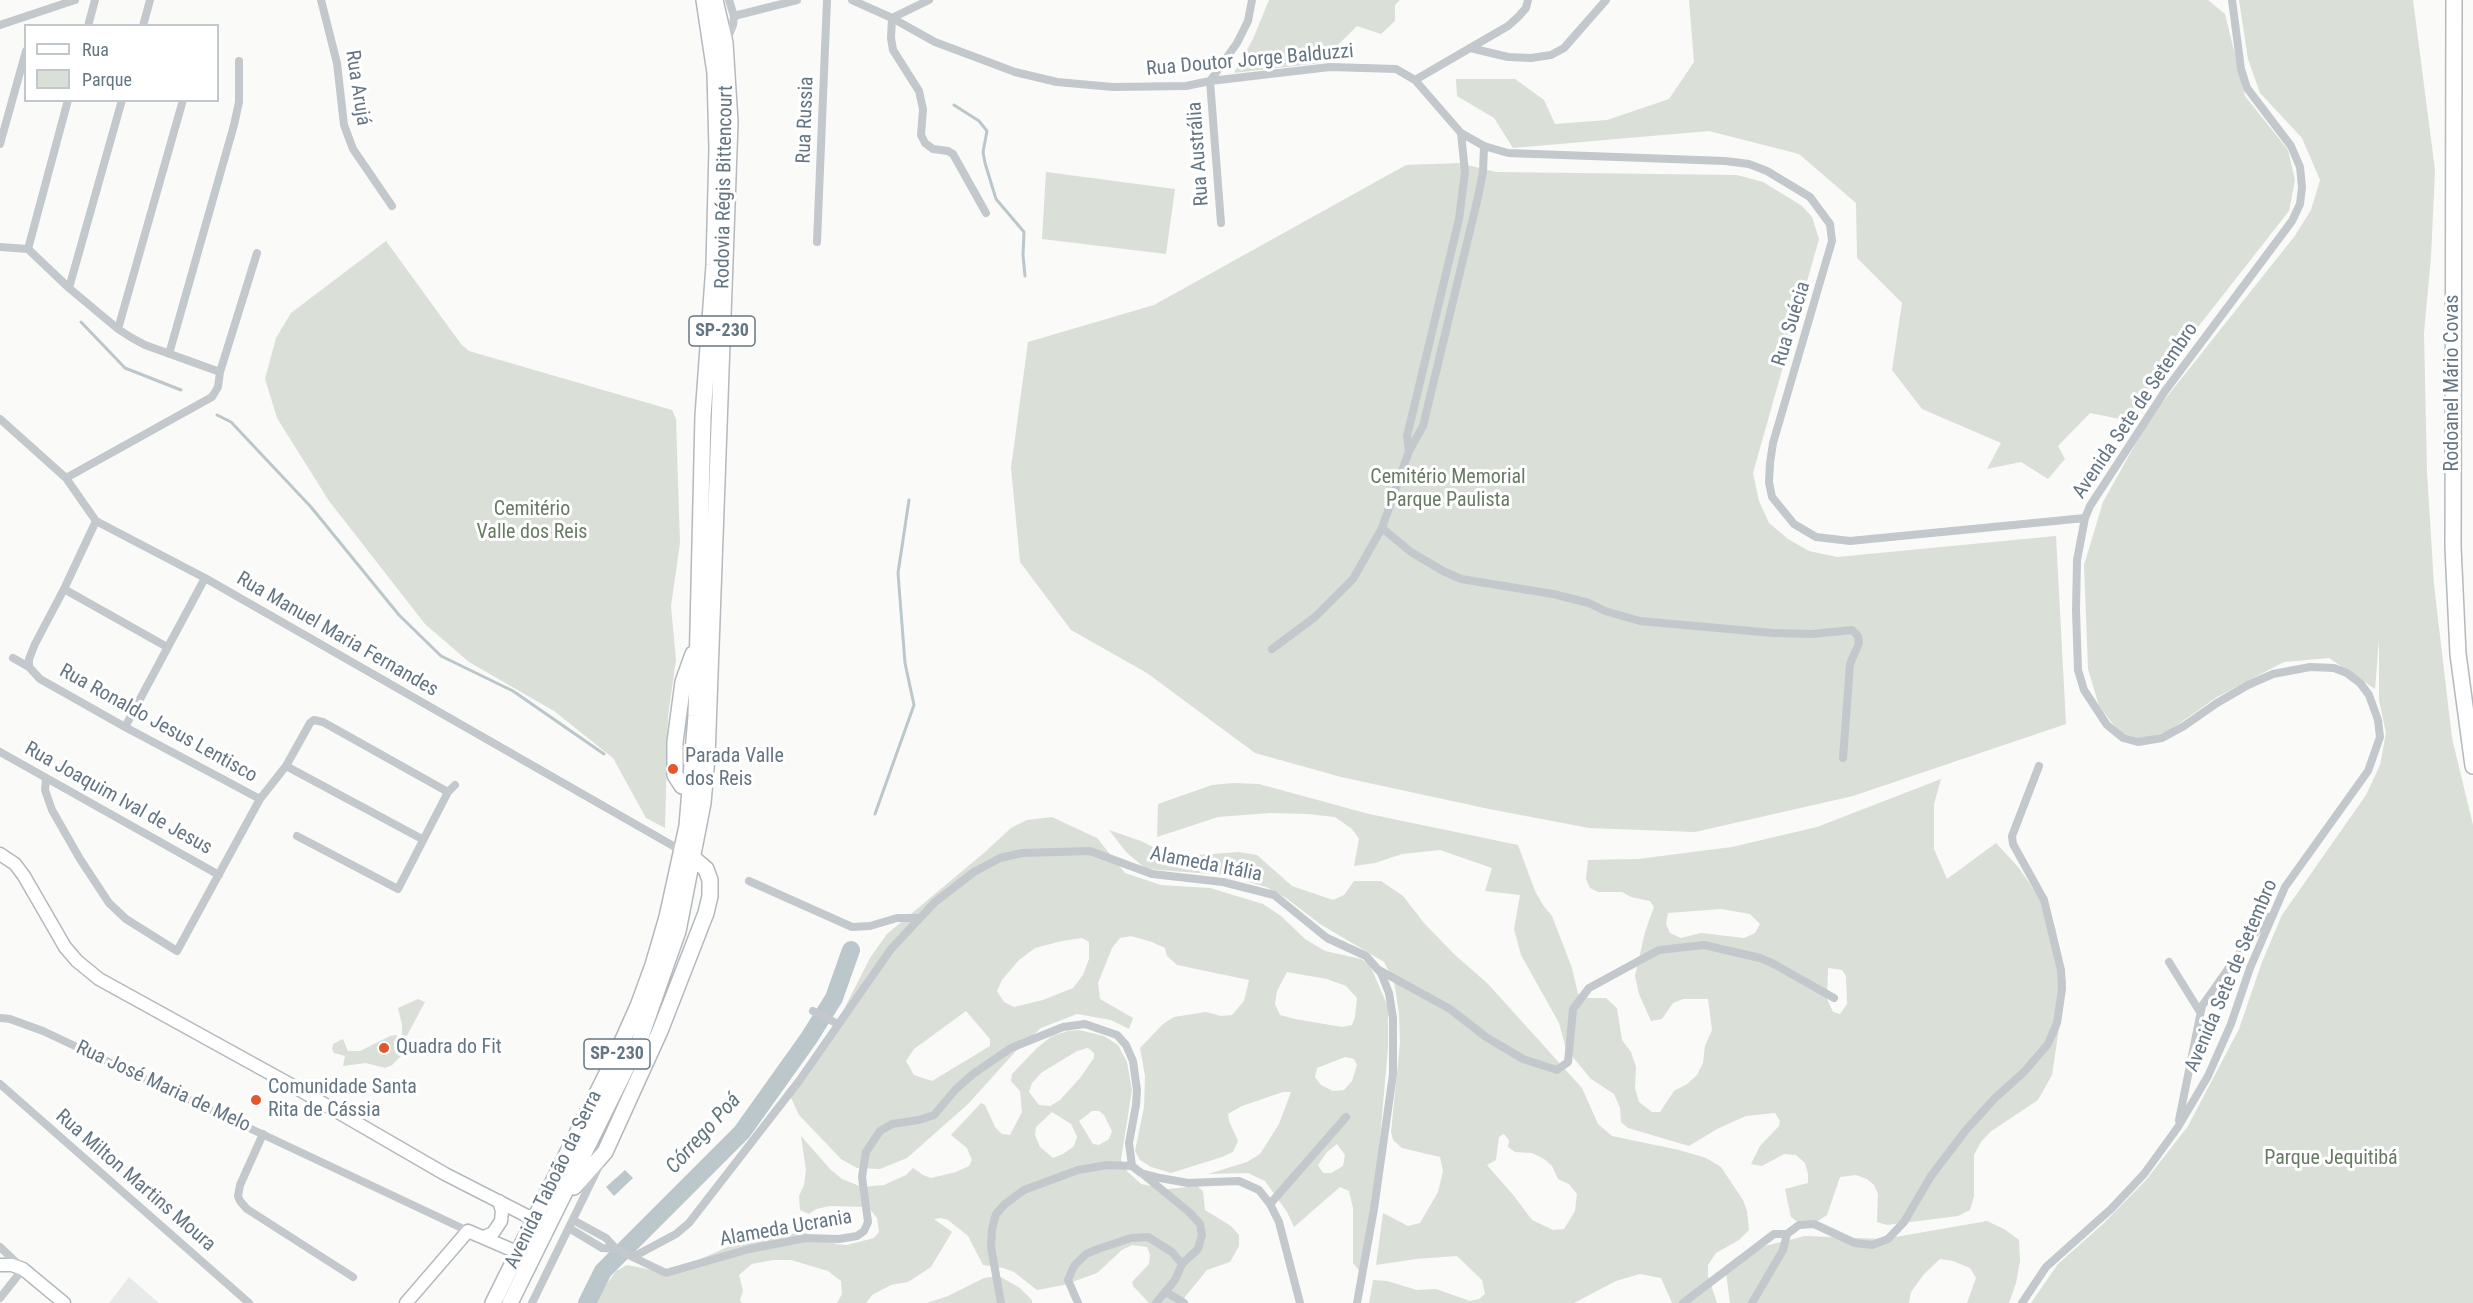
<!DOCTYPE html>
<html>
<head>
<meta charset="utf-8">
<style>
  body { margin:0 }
  #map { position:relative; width:2473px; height:1303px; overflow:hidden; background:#fafaf8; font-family:"Roboto Condensed",sans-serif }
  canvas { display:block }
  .legend { position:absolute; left:24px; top:24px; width:195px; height:78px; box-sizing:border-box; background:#fff; border:2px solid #c1c8cd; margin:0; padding:8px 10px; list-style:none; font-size:18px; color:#657683 }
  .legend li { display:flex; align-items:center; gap:12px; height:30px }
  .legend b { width:30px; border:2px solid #c1c8cd }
</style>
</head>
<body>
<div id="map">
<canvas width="2473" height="1303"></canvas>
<ul class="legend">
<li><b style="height:8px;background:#fff"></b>Rua</li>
<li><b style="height:16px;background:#dadfd7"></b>Parque</li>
</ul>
</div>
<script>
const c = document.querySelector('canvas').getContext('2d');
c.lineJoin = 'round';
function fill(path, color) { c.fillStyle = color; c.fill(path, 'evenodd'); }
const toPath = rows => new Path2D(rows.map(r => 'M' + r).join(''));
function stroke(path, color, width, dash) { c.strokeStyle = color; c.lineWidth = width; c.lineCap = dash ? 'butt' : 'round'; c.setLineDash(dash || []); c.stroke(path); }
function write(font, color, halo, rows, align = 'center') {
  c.font = font + ' "Roboto Condensed",sans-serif'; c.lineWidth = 6; c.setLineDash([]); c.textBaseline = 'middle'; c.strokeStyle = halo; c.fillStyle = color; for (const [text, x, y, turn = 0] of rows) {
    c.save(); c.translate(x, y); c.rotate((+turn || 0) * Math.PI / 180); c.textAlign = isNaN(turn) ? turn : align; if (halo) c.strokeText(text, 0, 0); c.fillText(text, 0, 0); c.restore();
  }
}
fill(toPath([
  [129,1277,159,1303,109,1303]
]), '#e8e9e9');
fill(toPath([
  [1269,0,1400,0,1395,5,1395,21,1381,34,1357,26,1320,63,1234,73,1253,39],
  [1689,0,2208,0,2225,14,2245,96,2288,150,2295,180,2289,211,2125,420,2090,413,2058,446,2065,459,2048,479,2021,462,1987,469,2001,443,1922,409,1892,370,1902,303,1857,258,1856,203,1799,154,1709,131,1513,148,1494,118,1457,96,1456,79,1515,79,1544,100,1555,124,1607,120,1669,99,1694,62],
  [2239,0,2413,0,2435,170,2431,257,2424,333,2427,472,2434,585,2452,738,2473,825,2473,1303,2031,1303,2058,1264,2104,1223,2146,1180,2188,1126,2239,1029,2262,962,2282,915,2366,795,2380,765,2386,733,2379,700,2379,639,2375,689,2329,658,2284,662,2217,697,2167,732,2140,739,2120,733,2099,706,2088,669,2084,565,2103,502,2150,418,2294,237,2311,210,2320,180,2302,138,2260,93,2248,59],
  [1459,163,1496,172,1737,175,1763,182,1802,206,1812,217,1819,239,1753,473,1759,501,1769,523,1788,539,1809,551,1837,557,2056,536,2066,724,1853,796,1695,832,1589,828,1489,809,1341,777,1255,753,1147,673,1071,630,1020,562,1011,468,1028,342,1154,305,1406,165],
  [1046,172,1175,189,1166,254,1042,239],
  [386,241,461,344,469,351,672,410,676,419,680,543,671,606,676,660,668,716,665,828,646,818,613,758,554,711,469,662,425,624,329,501,277,418,265,379,276,338,291,313],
  [1941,779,1934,804,1934,849,1947,879,1996,843,2019,868,2042,902,2055,927,2066,982,2052,1075,2038,1100,1990,1132,1981,1142,1974,1155,1974,1196,1970,1210,1958,1216,1887,1225,1877,1222,1878,1194,1874,1185,1867,1179,1856,1175,1840,1177,1827,1215,1815,1223,1799,1223,1791,1217,1785,1189,1808,1183,1808,1174,1805,1163,1796,1155,1784,1154,1762,1166,1751,1164,1760,1146,1779,1126,1780,1121,1775,1113,1746,1116,1717,1129,1689,1146,1628,1128,1621,1122,1620,1108,1614,1094,1591,1079,1566,1049,1559,1023,1521,955,1514,929,1520,895,1485,891,1492,868,1440,850,1402,854,1375,863,1354,866,1359,839,1352,829,1335,817,1308,814,1270,813,1218,817,1157,837,1158,804,1212,785,1234,783,1259,784,1369,814,1518,845,1535,891,1543,905,1552,916,1572,968,1578,994,1588,998,1606,998,1617,1008,1622,1040,1631,1052,1636,1067,1635,1088,1639,1102,1652,1112,1660,1112,1674,1091,1687,1084,1697,1075,1703,1063,1705,1046,1712,1030,1708,999,1683,999,1673,1003,1662,1019,1651,1021,1639,994,1635,976,1645,932,1654,907,1650,901,1631,897,1622,892,1598,892,1590,888,1586,879,1588,860,1638,859,1732,847,1817,827],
  [1721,909,1750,914,1760,924,1755,933,1744,938,1701,933,1681,938,1670,933,1666,924,1668,913],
  [1828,968,1842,970,1846,976,1847,1004,1840,1014,1833,1012,1827,999],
  [1052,817,1097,838,1125,873,1161,885,1210,888,1263,904,1281,916,1305,939,1325,951,1361,959,1370,965,1388,1007,1388,1048,1378,1161,1361,1273,1353,1263,1353,1208,1349,1191,1340,1187,1294,1227,1287,1212,1265,1181,1248,1173,1208,1174,1247,1162,1260,1154,1279,1124,1291,1092,1283,1092,1242,1106,1228,1114,1229,1121,1238,1141,1233,1152,1222,1157,1171,1173,1151,1167,1140,1160,1135,1151,1144,1107,1145,1076,1140,1048,1163,1024,1174,1017,1206,1012,1221,1016,1232,1015,1244,1001,1249,980,1177,965,1167,956,1165,948,1152,942,1131,936,1120,938,1112,948,1098,983,1100,999,1133,1018,1129,1029,1111,1020,1077,1014,1041,1028,1016,1051,968,1104,907,1158,880,1169,857,1168,841,1159,799,1115,791,1098,796,1082,844,1009,870,958,887,934,985,852,1011,828,1027,820],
  [1082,938,1089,942,1089,959,1083,975,1073,988,1043,1000,1014,1007,1004,1002,997,991,1002,980,1019,960,1035,948,1062,941],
  [1287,972,1327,979,1346,986,1357,998,1355,1017,1352,1025,1342,1027,1295,1019,1280,1015,1275,1004,1277,991],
  [966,1011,990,1039,990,1046,932,1081,914,1075,906,1061,914,1049],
  [1345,1057,1354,1059,1357,1065,1352,1081,1344,1090,1333,1091,1321,1085,1315,1077,1317,1068],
  [1337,1144,1345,1155,1343,1166,1331,1173,1323,1173,1318,1165,1327,1152],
  [1109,830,1141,841,1161,851,1184,856,1239,852,1257,855,1292,886,1333,900,1344,895,1354,881,1381,881,1403,896,1424,923,1455,955,1488,984,1582,1088,1598,1124,1612,1136,1679,1150,1706,1158,1721,1167,1743,1200,1747,1211,1749,1230,1739,1240,1716,1253,1708,1265,1708,1276,1717,1303,1672,1303,1661,1278,1640,1274,1616,1281,1574,1303,1369,1303,1373,1280,1387,1281,1417,1290,1436,1289,1470,1301,1479,1299,1485,1294,1482,1280,1457,1256,1416,1259,1376,1265,1383,1213,1408,1226,1420,1223,1438,1192,1443,1171,1440,1157,1402,1148,1393,1140,1391,1132,1400,1043,1399,1013,1394,981,1384,962,1320,924,1286,898,1266,887,1225,875,1146,869,1126,852],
  [1504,1134,1509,1140,1508,1147,1515,1152,1532,1153,1544,1159,1552,1166,1558,1179,1569,1184,1577,1194,1575,1211,1564,1229,1553,1230,1532,1220,1514,1196,1487,1165,1496,1160,1499,1137],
  [418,999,425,1002,403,1043,404,1053,392,1065,385,1068,366,1063,343,1066,345,1056,334,1053,332,1049,333,1044,343,1039,348,1051,360,1051,390,1036,396,1035,402,1039,402,1025,398,1008],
  [1079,1030,1104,1036,1118,1045,1127,1062,1132,1090,1121,1160,1127,1171,1141,1184,1168,1189,1197,1186,1203,1191,1205,1210,1231,1226,1239,1235,1239,1246,1230,1262,1207,1270,1180,1303,1149,1303,1133,1286,1132,1282,1149,1264,1150,1255,1147,1247,1132,1245,1122,1250,1097,1273,1064,1285,1037,1290,1014,1272,1003,1268,983,1265,968,1236,948,1220,941,1218,934,1219,952,1232,931,1267,908,1282,891,1285,872,1295,866,1303,837,1303,842,1294,841,1281,828,1271,791,1260,773,1260,752,1264,739,1275,743,1291,740,1300,742,1303,596,1303,595,1300,616,1271,627,1265,657,1271,696,1261,732,1245,802,1232,836,1244,847,1245,874,1238,879,1232,877,1218,868,1207,830,1206,816,1209,809,1214,800,1210,799,1196,804,1185,806,1170,801,1136,830,1169,842,1179,862,1187,884,1185,906,1175,913,1168,923,1175,931,1178,956,1172,969,1166,972,1160,967,1148,951,1135,981,1103,985,1105,995,1127,1002,1134,1010,1135,1022,1112,1020,1091,1011,1081,1012,1074,1038,1047,1052,1036,1068,1031],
  [1088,1048,1094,1053,1094,1058,1080,1078,1060,1100,1050,1106,1039,1105,1029,1092,1032,1083,1041,1073,1077,1051],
  [1092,1111,1099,1111,1104,1115,1112,1131,1109,1139,1099,1145,1093,1144,1079,1121],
  [1052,1112,1071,1124,1077,1137,1074,1146,1063,1154,1053,1158,1040,1147,1035,1135,1036,1127],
  [1987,1221,2004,1229,2019,1240,2020,1261,2016,1283,2009,1303,1967,1303,1976,1278,1970,1268,1953,1261,1940,1259,1924,1274,1911,1292,1909,1303,1730,1303,1726,1273,1765,1246,1805,1236,1884,1239],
  [999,1276,1020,1288,1032,1300,1032,1303,927,1303,948,1296,984,1278]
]), '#dadfd7');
fill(toPath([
  [625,1170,633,1178,614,1196,606,1187]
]), '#bbc7cb');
stroke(toPath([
  [954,105,979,121,987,131,983,152,985,163,996,199,1024,232,1023,255,1025,276],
  [81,322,125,368,181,390],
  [217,415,231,422,311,507,399,615,441,656,513,691,604,754],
  [875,814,914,705,905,663,898,573,909,500]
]), '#bbc7cb', 3);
stroke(toPath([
  [587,1303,603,1271,742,1132,809,1038,834,998,851,950]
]), '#bbc7cb', 18);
const secondary = toPath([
  [0,854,15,864,24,876,65,947,77,961,99,979,293,1086,445,1174,535,1220],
  [484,1237,493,1233,501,1221,502,1211,499,1201],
  [0,1265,12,1265,23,1269,64,1303],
  [406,1303,468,1231,519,1253]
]);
const highway = toPath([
  [2454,0,2453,547,2458,654,2473,766],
  [693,654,683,682,675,742,675,775,682,786,699,788],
  [574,1187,605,1152,660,1031,706,913,710,896,710,880,706,869,688,854],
  [493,1303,617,1053,638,1006,653,965,667,917,687,826,696,716,703,416,714,265,717,149,715,73,704,0],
  [510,1303,639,1042,678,931,703,803,707,757,730,122,725,43,715,0]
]);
stroke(secondary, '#b3babf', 15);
stroke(highway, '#b4b9bd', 18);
stroke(toPath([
  [321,0,337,63,344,125,353,149,392,206],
  [852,0,892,18,935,42,1015,72,1057,82,1113,87,1186,86,1210,81,1330,67,1396,69,1415,80,1461,133,1484,146,1508,153,1725,161,1749,164,1767,171,1810,197,1830,224,1832,241,1773,443,1770,463,1769,482,1772,497,1794,524,1816,537,1850,541,2085,518],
  [929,0,892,18,891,38,893,50,919,91,923,109,921,135,925,143,933,149,948,151,953,154,986,213],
  [734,16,797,0],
  [0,25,75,0],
  [88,26,95,0],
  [143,26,150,0],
  [726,42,733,25,734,16,729,0],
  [1470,48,1508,57,1531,58,1551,55,1564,48,1606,0],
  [1415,80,1508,26,1518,17,1526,8,1528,0],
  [1210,81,1221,223],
  [1210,81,1237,43,1248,21,1252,0],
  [0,144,26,51],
  [817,242,827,0],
  [0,247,28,249,69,288,118,329,132,338,145,345,220,372,257,253],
  [28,249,68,100],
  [69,288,122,100],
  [118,329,183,100],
  [169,354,234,125,239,102,239,61],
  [0,419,66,478,96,521,205,578,682,851],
  [1409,451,1407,436,1410,424,1459,219,1465,172,1461,133],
  [66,478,212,397,218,387,220,372],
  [96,521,64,589,35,644,29,659,29,667,40,679,125,727,260,799],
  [1382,528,1411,552,1443,571,1461,579,1553,594,1589,603,1605,611,1640,621,1773,633,1812,634,1852,630,1858,636,1859,643,1850,664,1843,758],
  [64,589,167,647],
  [1272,649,1315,617,1353,579,1382,528,1409,451,1423,426,1478,197,1483,172,1484,146],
  [13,658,29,667],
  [125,727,205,578],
  [0,752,219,875],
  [286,766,422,839],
  [46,779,45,790,52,810,80,859,109,903,126,919,177,951,260,799,286,766,310,723,314,720,323,722,448,792],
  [297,836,398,889,448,792,455,785],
  [749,881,852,927,870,926,897,918,917,918],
  [2169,962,2200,1012],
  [1379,970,1450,1009,1486,1037,1523,1059,1557,1070,1568,1062,1573,1009,1589,988,1659,950,1704,945,1760,958,1772,963,1834,998],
  [813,1011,838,1024],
  [0,1018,10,1019,43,1031,468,1231],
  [0,1084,249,1303],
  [2179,1120,2202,1006,2240,952,2268,917],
  [263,1134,240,1185,238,1196,240,1201,247,1209,353,1277],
  [1144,1175,1189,1212,1200,1224,1202,1235,1198,1249,1182,1264,1175,1280,1156,1303],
  [1270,1204,1346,1117],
  [573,1220,606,1238,616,1249,666,1273,749,1249,806,1238,839,1239,857,1236,864,1231,868,1222,862,1177,866,1152,880,1131,892,1124,919,1120,934,1115,956,1089,973,1074,1011,1048,1063,1027,1085,1024,1117,1035,1126,1045,1133,1061,1137,1090,1136,1105,1129,1143,1132,1166,1141,1173,1160,1178,1188,1183,1239,1181,1259,1190,1270,1204,1279,1222,1300,1303],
  [569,1228,602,1248,616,1249],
  [0,1247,23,1269,0,1298],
  [633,1257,676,1234,689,1223,799,1081,891,949,935,902,974,872,1000,858,1022,853,1090,851,1152,874,1223,882,1274,895,1327,938,1366,956,1381,973,1389,993,1393,1018,1393,1074,1374,1209,1357,1303],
  [1166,1292,1184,1303],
  [532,1303,599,1166],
  [1001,1303,991,1247,992,1229,996,1214,1005,1204,1024,1190,1078,1170,1107,1165,1132,1166],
  [1078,1303,1068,1280,1074,1266,1086,1254,1098,1249,1131,1238,1148,1237,1172,1252,1182,1264],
  [1683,1303,1774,1234,1787,1234],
  [1752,1303,1783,1250,1787,1234,1799,1225,1814,1224,1855,1243,1872,1245,1888,1239,1904,1222,1931,1176,1966,1130,1995,1098,2024,1072,2048,1044,2057,1023,2062,989,2061,970,2044,900,2013,844,2012,836,2039,766],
  [2022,1303,2046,1267,2111,1209,2144,1174,2178,1127,2208,1076,2231,1024,2250,968,2285,887,2368,771,2380,737,2378,720,2369,695,2360,683,2347,673,2334,668,2310,667,2273,674,2248,685,2217,703,2184,726,2162,738,2138,742,2123,738,2107,725,2084,690,2078,670,2076,610,2077,560,2085,518,2090,506,2165,391,2292,221,2300,204,2302,187,2300,167,2291,146,2247,88,2241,69,2232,0]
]), '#c3c8cc', 8);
stroke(secondary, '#fff', 12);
stroke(highway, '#fff', 15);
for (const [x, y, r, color] of [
  [673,769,6,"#e4572e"],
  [384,1048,6,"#e4572e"],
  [256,1100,6,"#e4572e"]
]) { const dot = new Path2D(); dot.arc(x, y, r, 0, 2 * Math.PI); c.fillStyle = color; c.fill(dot); stroke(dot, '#fff', 2); }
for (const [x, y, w] of [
  [722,331,66],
  [617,1054,66]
]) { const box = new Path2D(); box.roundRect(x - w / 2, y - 15, w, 30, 4.5); c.fillStyle = '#fff'; c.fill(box); stroke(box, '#657683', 1.5); }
write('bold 18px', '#657683', null, [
  ["SP-230",722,331],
  ["SP-230",617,1054]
]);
write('20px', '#657683', '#fff', [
  ["Rua Doutor Jorge Balduzzi",1250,61,-5],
  ["Rua Arujá",357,88,81],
  ["Rua Russia",806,120,-88],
  ["Rua Austrália",1199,154,-94],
  ["Rodovia Régis Bittencourt",725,187,-89],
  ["Rua Suécia",1792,324,-73],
  ["Rodoanel Mário Covas",2453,383,-90],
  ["Avenida Sete de Setembro",2136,411,-56],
  ["Rua Manuel Maria Fernandes",337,635,30],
  ["Rua Ronaldo Jesus Lentisco",158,724,29],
  ["Rua Joaquim Ival de Jesus",118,799,29],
  ["Alameda Itália",1206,865,11],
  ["Avenida Sete de Setembro",2232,976,-67],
  ["Rua José Maria de Melo",163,1087,25],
  ["Avenida Taboão da Serra",554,1180,-64],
  ["Rua Milton Martins Moura",135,1181,41],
  ["Alameda Ucrania",786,1229,-10]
]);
write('20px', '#687a64', '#fff', [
  ["Cemitério Memorial",1448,478],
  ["Parque Paulista",1448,501],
  ["Cemitério",532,510],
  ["Valle dos Reis",532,533],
  ["Parque Jequitibá",2331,1159]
]);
write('20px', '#657683', '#fff', [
  ["Parada Valle",685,757],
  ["dos Reis",685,780],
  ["Quadra do Fit",396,1048],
  ["Comunidade Santa",268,1088],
  ["Rita de Cássia",268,1111]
], 'left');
write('italic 21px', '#60757c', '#fff', [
  ["Córrego Poá",704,1134,-48]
]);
</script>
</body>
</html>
